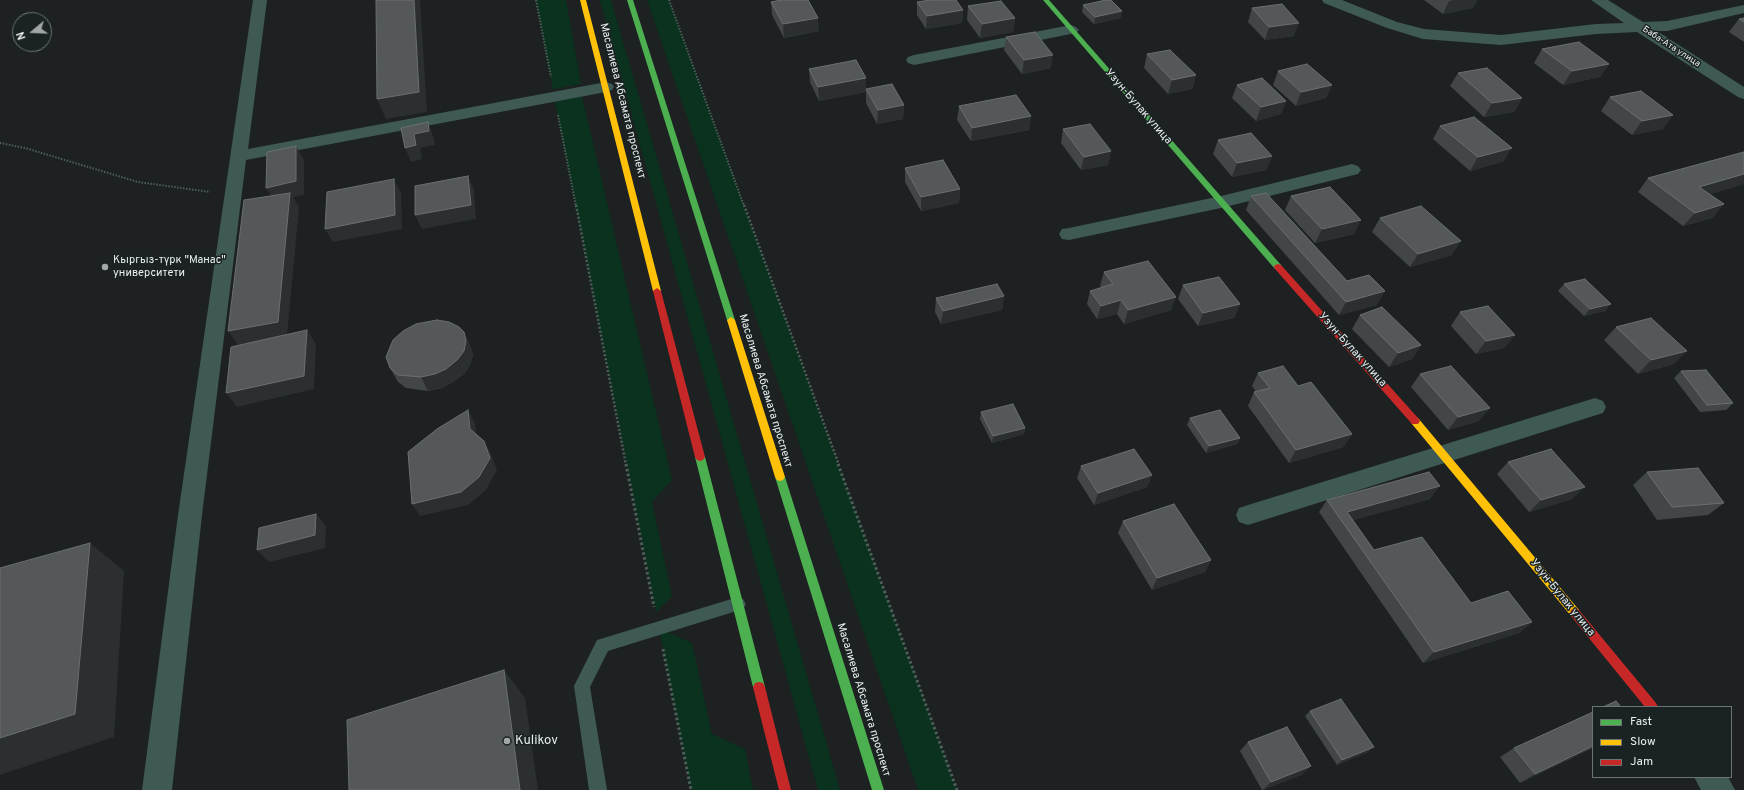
<!DOCTYPE html>
<html>
<head>
<meta charset="utf-8">
<style>
  body { margin:0 }
  #map { position:relative; width:1744px; height:790px; overflow:hidden; background:#1d2121; font-family:Overpass,sans-serif }
  canvas { display:block }
  .legend { position:absolute; left:1592px; top:706px; width:140px; height:72px; box-sizing:border-box; background:#1b2223; border:1px solid #6d7474; margin:0; padding:5px 7px; list-style:none; font-size:12px; color:#e9eeee }
  .legend li { display:flex; align-items:center; gap:8px; height:20px }
  .legend b { width:20px; border:1px solid #6d7474 }
  .north { position:absolute; left:12px; top:12px; width:40px; height:40px; box-sizing:border-box; background:#1b2223; border:1px solid #6d7474; border-radius:50%; rotate:251deg; font-size:11px; font-weight:700; line-height:16px; text-align:center; color:#e9eeee }
  .north::after { content:''; display:block; margin:auto; width:14px; height:18px; background:#a2a6a6; clip-path:polygon(50% 0,100% 100%,50% 72%,0 100%) }
</style>
</head>
<body>
<div id="map">
<canvas width="1744" height="790"></canvas>
<ul class="legend">
<li><b style="height:5px;background:#4caf50"></b>Fast</li>
<li><b style="height:5px;background:#ffc107"></b>Slow</li>
<li><b style="height:5px;background:#c62828"></b>Jam</li>
</ul>
<div class="north">N</div>
</div>
<script>
const c = document.querySelector('canvas').getContext('2d');
c.lineJoin = 'round';
function fill(path, color) { c.fillStyle = color; c.fill(path, 'evenodd'); }
const toPath = rows => new Path2D(rows.map(r => 'M' + r).join(''));
function stroke(path, color, width, dash) { c.strokeStyle = color; c.lineWidth = width; c.lineCap = dash ? 'butt' : 'round'; c.setLineDash(dash || []); c.stroke(path); }
function write(font, color, halo, rows, align = 'center') {
  c.font = font + ' Overpass,sans-serif'; c.lineWidth = 3; c.setLineDash([]); c.textBaseline = 'middle'; c.strokeStyle = halo; c.fillStyle = color; for (const [text, x, y, turn = 0] of rows) {
    c.save(); c.translate(x, y); c.rotate((+turn || 0) * Math.PI / 180); c.textAlign = isNaN(turn) ? turn : align; if (halo) c.strokeText(text, 0, 0); c.fillText(text, 0, 0); c.restore();
  }
}
fill(toPath([
  [536,0,566,0,581,84,553,89],
  [600,0,611,0,840,790,818,790],
  [647,0,669,0,957,790,918,790],
  [581,92,672,480,652,502,672,596,656,612,554,96],
  [659,628,692,643,712,734,745,749,753,790,691,790]
]), '#0a321e');
stroke(toPath([
  [536,0,551,77],
  [669,0,744,206],
  [558,115,576,206],
  [0,143,25,148,138,182,210,192]
]), '#4e5f5c', 2, [1.5, 1.5]);
stroke(toPath([
  [576,205,626,465],
  [744,205,839,465]
]), '#4e5f5c', 2.5, [2, 2]);
stroke(toPath([
  [626,464,654,607],
  [838,464,957,790],
  [663,649,691,790]
]), '#4e5f5c', 3, [2.5, 2.5]);
fill(toPath([
  [738,597,743,599,746,604,743,609,608,651,590,687,607,790,589,790,574,686,597,640,738,597]
]), '#3f5954');
fill(toPath([
  [253,0,267,0,248,149,606,82,612,84,614,87,612,90,606,92,246,160,202,515,172,790,142,790,178,515,253,0],
  [1322,0,1342,0,1397,22,1424,29,1501,35,1596,24,1624,23,1591,0,1608,0,1643,22,1667,21,1744,5,1744,13,1667,31,1657,31,1744,87,1744,99,1738,97,1637,32,1596,34,1501,45,1423,39,1387,28,1324,3,1322,0],
  [1071,25,1076,27,1079,30,1076,33,914,65,908,63,906,60,908,57,914,55,1071,25],
  [1352,164,1358,166,1361,170,1358,174,1221,208,1069,240,1062,239,1059,234,1062,229,1069,228,1221,196,1352,164],
  [1595,398,1603,401,1606,407,1603,413,1248,525,1239,522,1236,515,1239,508,1248,505,1595,398],
  [1694,777,1728,777,1735,790,1701,790,1694,777]
]), '#3f5954');
fill(toPath([
  [627,0,633,0,735,320,734,322,728,322,727,320,627,0],
  [1043,0,1049,0,1281,265,1282,267,1281,269,1275,269,1043,0],
  [700,453,703,454,705,457,765,687,763,691,759,692,755,691,753,687,695,457,697,454,700,453],
  [780,473,783,474,785,477,884,790,872,790,775,477,777,474,780,473]
]), '#4caf50');
fill(toPath([
  [580,0,586,0,661,291,657,294,653,291,580,0],
  [731,317,735,320,785,477,783,480,780,481,777,480,775,477,727,320,731,317],
  [1415,417,1418,418,1579,610,1580,613,1579,616,1575,618,1571,616,1412,424,1410,421,1412,418,1415,417]
]), '#ffc107');
fill(toPath([
  [1278,264,1281,265,1418,418,1420,421,1418,424,1412,424,1275,269,1274,267,1275,265,1278,264],
  [657,288,661,291,705,457,703,460,700,461,697,460,695,457,653,291,657,288],
  [1575,608,1579,610,1656,703,1658,707,1645,707,1571,616,1570,613,1571,610,1575,608],
  [759,682,763,683,765,687,791,790,779,790,753,687,755,683,759,682]
]), '#c62828');
fill(toPath([
  [1424,0,1477,0,1473,8,1443,14],
  [771,2,819,31,784,38,772,15],
  [917,2,963,10,962,23,926,29,917,15],
  [1083,5,1121,18,1094,24,1082,12],
  [968,6,1015,18,1013,32,980,38,967,20],
  [1252,8,1294,36,1265,40,1248,22],
  [1744,18,1744,42,1729,32,1739,19],
  [1006,37,1051,68,1022,74,1004,50],
  [1542,49,1609,64,1600,77,1563,85,1534,63],
  [1147,54,1196,75,1192,89,1168,94,1144,68],
  [809,69,866,78,866,89,904,105,903,119,877,124,866,103,866,92,819,101,810,82],
  [1278,71,1332,85,1326,98,1296,106,1273,85],
  [1458,73,1522,98,1514,112,1484,117,1450,86],
  [1237,85,1286,101,1281,114,1256,121,1232,98],
  [1610,97,1673,115,1663,129,1632,135,1601,111],
  [959,106,1031,116,1029,130,971,141,957,120],
  [1440,126,1504,161,1470,171,1433,139],
  [1063,129,1111,151,1108,165,1081,170,1061,143],
  [1218,140,1272,156,1266,170,1232,177,1213,154],
  [1744,152,1744,184,1710,194,1724,204,1712,218,1683,226,1638,192,1648,178],
  [905,168,960,189,959,203,921,211,905,182],
  [1251,196,1347,281,1377,305,1339,315,1246,210],
  [1291,196,1354,234,1315,243,1285,210],
  [1380,218,1452,255,1410,267,1372,232],
  [1104,272,1171,310,1124,324,1117,314,1097,319,1087,304,1090,291,1102,288,1100,286],
  [1564,284,1611,304,1605,311,1584,316,1558,291],
  [1183,285,1240,304,1234,318,1198,326,1178,299],
  [1004,296,1002,310,941,324,935,312,936,298],
  [1460,312,1515,335,1504,348,1476,354,1451,326],
  [1360,315,1421,345,1412,359,1389,367,1352,329],
  [1616,327,1674,364,1638,374,1604,340],
  [464,332,470,346,473,355,470,365,464,374,453,382,442,388,428,391,406,388,398,382,390,368],
  [1681,371,1733,403,1726,410,1700,412,1674,378],
  [1258,373,1298,386,1352,434,1343,447,1289,463,1248,406,1254,392,1256,392,1252,386],
  [1420,374,1479,421,1448,430,1411,387],
  [981,412,1025,428,1024,434,992,443,980,419],
  [1190,418,1240,438,1237,444,1206,453,1187,425],
  [1508,462,1572,499,1529,512,1497,474],
  [1081,466,1152,475,1147,487,1094,505,1077,478],
  [1647,472,1724,503,1708,515,1657,520,1633,485],
  [1430,499,1353,520,1374,550,1471,603,1532,622,1519,633,1423,663,1319,512,1327,500],
  [1123,521,1211,560,1205,572,1152,590,1118,533],
  [1310,711,1368,752,1337,765,1305,716],
  [1248,742,1311,766,1301,775,1262,790,1240,751],
  [1514,748,1593,748,1520,783,1500,757]
]), '#424647');
fill(toPath([
  [414,0,420,0,427,112,386,119,377,99],
  [1454,0,1477,0,1473,8,1443,14,1449,1],
  [963,10,962,23,926,29,927,16],
  [1122,11,1121,18,1094,24,1095,17],
  [818,18,819,31,784,38,783,24],
  [1015,18,1013,32,980,38,982,24],
  [1299,23,1294,36,1265,40,1269,27],
  [1053,55,1051,68,1022,74,1024,60],
  [1609,64,1600,77,1563,85,1572,71],
  [1196,75,1192,89,1168,94,1172,80],
  [866,78,866,92,819,101,818,87],
  [1332,85,1326,98,1296,106,1301,92],
  [1522,98,1514,112,1484,117,1492,103],
  [1286,101,1281,114,1256,121,1261,107],
  [904,105,903,119,877,124,878,110],
  [1673,115,1663,129,1632,135,1642,121],
  [1031,116,1029,130,971,141,972,128],
  [428,122,433,136,435,145,420,148,422,159,411,162,405,148,414,134],
  [296,146,304,160,304,195,293,197,299,207,287,336,238,345,228,331,275,201,266,188],
  [1512,148,1504,161,1470,171,1478,157],
  [1111,151,1108,165,1081,170,1084,157],
  [1272,156,1266,170,1232,177,1237,163],
  [1744,174,1744,184,1688,201,1699,187],
  [468,176,474,190,476,219,422,229,415,215],
  [394,179,401,193,402,229,333,242,325,229],
  [960,189,959,203,921,211,921,197],
  [1724,204,1712,218,1683,226,1695,213],
  [1361,220,1354,234,1315,243,1322,229],
  [1461,241,1452,255,1410,267,1418,254],
  [1385,291,1377,305,1339,315,1346,302],
  [1004,296,1002,310,941,324,943,311],
  [1176,297,1171,310,1124,324,1128,310],
  [1121,300,1117,314,1097,319,1101,306],
  [1240,304,1234,318,1198,326,1203,313],
  [1611,304,1605,311,1584,316,1590,309],
  [307,330,316,344,314,389,237,407,226,393],
  [464,332,470,346,473,355,470,365,464,374,453,382,442,388,428,391,421,377],
  [1515,335,1504,348,1476,354,1486,341],
  [1421,345,1412,359,1389,367,1398,353],
  [1687,351,1674,364,1638,374,1651,360],
  [1490,408,1479,421,1448,430,1458,417],
  [468,410,475,423,477,442,470,429],
  [1025,428,1024,434,992,443,993,436],
  [1352,434,1343,447,1289,463,1296,450],
  [1240,438,1237,444,1206,453,1209,446],
  [484,441,491,454,497,470,486,490,468,505,420,516,412,504],
  [1152,475,1147,487,1094,505,1098,493],
  [1440,486,1430,499,1343,523,1347,512],
  [1585,487,1572,499,1529,512,1541,500],
  [316,514,326,526,325,548,269,562,257,550],
  [90,543,124,571,114,737,0,775,0,738],
  [1211,560,1205,572,1152,590,1157,578],
  [1532,622,1519,633,1423,663,1434,652],
  [504,670,525,698,538,790,520,790],
  [1593,746,1593,748,1520,783,1535,774],
  [1374,747,1368,752,1337,765,1342,760],
  [1311,766,1301,775,1263,790,1271,782]
]), '#2b2f30');
const building = toPath([
  [376,0,414,0,419,92,377,99,376,0],
  [781,0,808,0,818,18,783,24,771,2,781,0],
  [930,0,956,0,963,10,927,16,917,2,930,0],
  [1106,0,1111,0,1122,11,1095,17,1083,5,1106,0],
  [1001,1,1015,18,982,24,968,6,1001,1],
  [1282,4,1299,23,1269,27,1252,8,1282,4],
  [1744,18,1744,22,1739,19,1744,18],
  [1035,32,1053,55,1024,60,1006,37,1035,32],
  [1579,42,1609,64,1572,71,1542,49,1579,42],
  [1170,50,1196,75,1172,80,1147,54,1170,50],
  [856,60,866,78,818,87,809,69,856,60],
  [1307,64,1332,85,1301,92,1278,71,1307,64],
  [1487,68,1522,98,1492,103,1458,73,1487,68],
  [1262,78,1286,101,1261,107,1237,85,1262,78],
  [892,84,904,105,878,110,866,89,892,84],
  [1641,91,1673,115,1642,121,1610,97,1641,91],
  [1016,95,1031,116,972,128,959,106,1016,95],
  [1474,117,1512,148,1478,157,1440,126,1474,117],
  [428,122,429,131,414,134,416,145,405,148,401,128,428,122],
  [1090,124,1111,151,1084,157,1063,129,1090,124],
  [1251,133,1272,156,1237,163,1218,140,1251,133],
  [296,146,296,181,266,188,267,152,296,146],
  [1744,152,1744,174,1699,187,1724,204,1695,213,1648,178,1744,152],
  [943,160,960,189,921,197,905,168,943,160],
  [468,176,471,205,415,215,415,186,468,176],
  [394,179,395,215,325,229,327,192,394,179],
  [1330,187,1361,220,1322,229,1291,196,1330,187],
  [290,193,278,322,228,331,244,200,290,193],
  [1266,193,1347,281,1369,275,1385,291,1346,302,1251,196,1266,193],
  [1421,206,1461,241,1418,254,1380,218,1421,206],
  [1148,261,1176,297,1128,310,1121,300,1101,306,1090,291,1113,284,1104,272,1148,261],
  [1219,277,1240,304,1203,313,1183,285,1219,277],
  [1585,279,1611,304,1590,309,1564,284,1585,279],
  [997,284,1004,296,943,311,936,298,997,284],
  [1488,306,1515,335,1486,341,1460,312,1488,306],
  [1382,307,1421,345,1398,353,1360,315,1382,307],
  [1651,318,1687,351,1651,360,1616,327,1651,318],
  [437,320,449,322,459,327,464,332,466,341,464,351,457,360,446,369,435,374,421,377,398,375,390,368,386,357,393,340,403,331,416,324,437,320],
  [307,330,304,376,226,393,231,347,307,330],
  [1283,366,1298,386,1311,382,1352,434,1296,450,1254,392,1270,388,1258,373,1283,366],
  [1451,366,1490,408,1458,417,1420,374,1451,366],
  [1706,370,1733,403,1707,405,1681,371,1706,370],
  [1013,404,1025,428,993,436,981,412,1013,404],
  [468,410,470,429,484,441,490,458,479,477,461,492,412,504,408,452,437,429,468,410],
  [1220,410,1240,438,1209,446,1190,418,1220,410],
  [1134,449,1152,475,1098,493,1081,466,1134,449],
  [1551,449,1585,487,1541,500,1508,462,1551,449],
  [1698,468,1724,503,1672,507,1647,472,1698,468],
  [1429,472,1440,486,1347,512,1374,550,1422,537,1471,603,1508,591,1532,622,1434,652,1327,500,1429,472],
  [1174,504,1211,560,1157,578,1123,521,1174,504],
  [316,514,315,535,257,550,259,528,316,514],
  [90,543,75,714,0,738,0,568,90,543],
  [504,670,520,790,349,790,347,720,504,670],
  [1341,699,1374,747,1342,760,1310,711,1341,699],
  [1616,701,1621,707,1603,707,1616,701],
  [1593,712,1593,746,1535,774,1514,748,1593,712],
  [1287,727,1311,766,1271,782,1248,742,1287,727]
]);
fill(building, '#545859');
stroke(building, '#6b6f70', 1);
for (const [x, y, r, color] of [
  [105,267,4,"#a2a6a6"],
  [507,741,4,"#a2a6a6"]
]) { const dot = new Path2D(); dot.arc(x, y, r, 0, 2 * Math.PI); c.fillStyle = color; c.fill(dot); stroke(dot, '#1b2223', 1.5); }
write('9px', '#e9eeee', '#1b2223', [
  ["Баба-Ата улица",1671,47,33]
]);
write('11px', '#e9eeee', '#1b2223', [
  ["Масалиева Абсамата проспект",622,101,76],
  ["Узун-Булак улица",1138,107,49],
  ["Узун-Булак улица",1352,350,48],
  ["Масалиева Абсамата проспект",765,391,73],
  ["Узун-Булак улица",1562,598,51],
  ["Масалиева Абсамата проспект",863,700,73]
]);
write('11px', '#e9eeee', '#1b2223', [
  ["Кыргыз-түрк \"Манас\"",113,261],
  ["университети",113,274]
], 'left');
write('13px', '#e9eeee', '#1b2223', [
  ["Kulikov",515,741]
], 'left');
</script>
</body>
</html>
